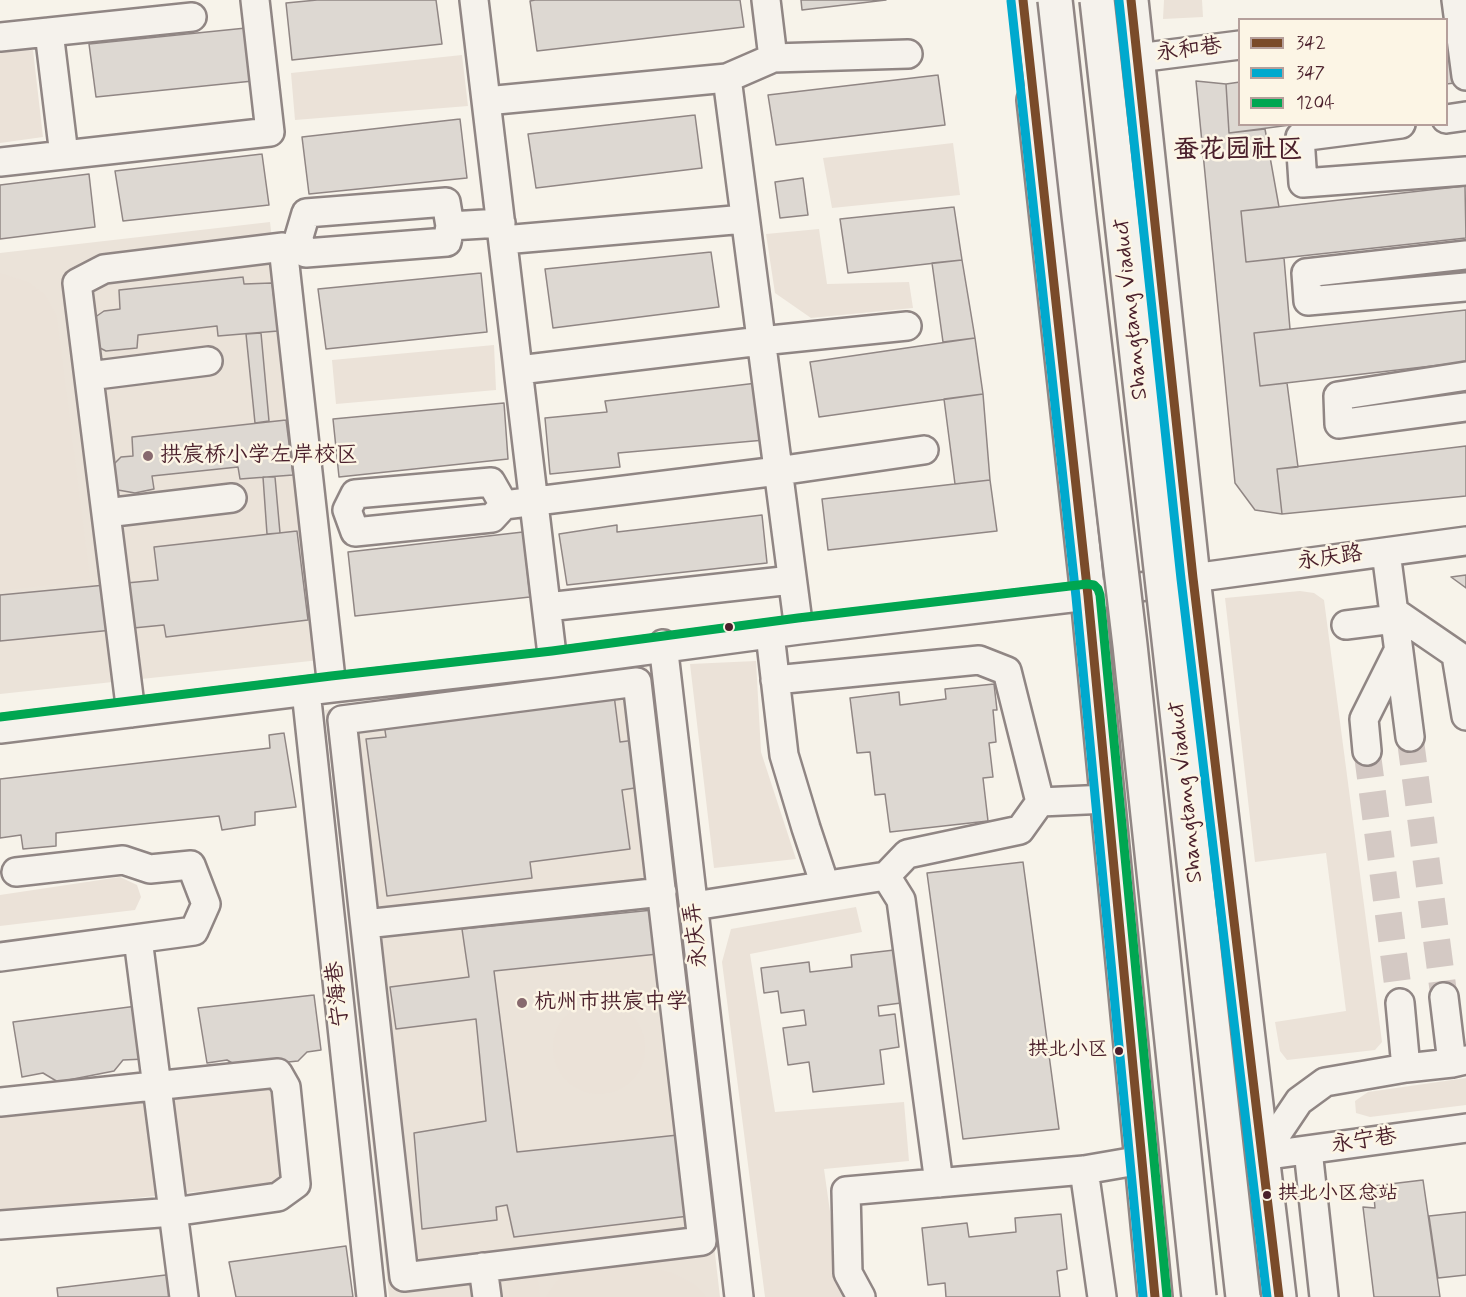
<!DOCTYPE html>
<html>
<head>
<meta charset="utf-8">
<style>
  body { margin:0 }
  #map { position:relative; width:1466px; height:1297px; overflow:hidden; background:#f7f3ea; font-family:Mynerve,sans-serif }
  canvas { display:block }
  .legend { position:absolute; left:1238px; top:18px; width:210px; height:108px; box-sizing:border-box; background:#fcf5e5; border:2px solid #b59f9b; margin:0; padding:8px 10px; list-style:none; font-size:18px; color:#4a1f2b }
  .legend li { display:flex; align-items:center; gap:12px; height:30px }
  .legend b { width:30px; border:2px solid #b59f9b }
</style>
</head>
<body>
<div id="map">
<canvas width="1466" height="1297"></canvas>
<ul class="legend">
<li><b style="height:8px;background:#7a4b2a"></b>342</li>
<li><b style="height:8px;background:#00a9ce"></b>347</li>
<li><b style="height:8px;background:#00a651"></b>1204</li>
</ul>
</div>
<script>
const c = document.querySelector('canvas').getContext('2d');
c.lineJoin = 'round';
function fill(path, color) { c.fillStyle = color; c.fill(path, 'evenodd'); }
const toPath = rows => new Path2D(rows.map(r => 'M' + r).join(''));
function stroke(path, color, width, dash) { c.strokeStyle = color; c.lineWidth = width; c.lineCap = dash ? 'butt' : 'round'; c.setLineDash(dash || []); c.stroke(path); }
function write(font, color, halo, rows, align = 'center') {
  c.font = font + ' Mynerve,"LXGW WenKai TC",sans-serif'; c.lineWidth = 5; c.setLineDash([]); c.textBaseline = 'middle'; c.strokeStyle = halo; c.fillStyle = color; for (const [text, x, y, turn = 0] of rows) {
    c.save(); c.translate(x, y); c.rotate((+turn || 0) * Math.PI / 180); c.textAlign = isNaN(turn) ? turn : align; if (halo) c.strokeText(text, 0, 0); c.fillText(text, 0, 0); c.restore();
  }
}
fill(toPath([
  [270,222,320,660,0,694,0,253],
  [647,667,720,1297,389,1297,325,710]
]), '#ebe3d9');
fill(toPath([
  [1164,0,1202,0,1203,17,1163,19],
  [33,50,43,137,0,143,0,51],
  [462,55,468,106,295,120,291,73],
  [953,143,960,195,832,208,823,158],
  [819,229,827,284,909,282,913,308,811,318,775,293,766,234],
  [0,273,28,282,45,295,57,317,90,580,0,591],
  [494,345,496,390,336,404,332,360],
  [1300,591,1314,593,1324,600,1382,1042,1375,1050,1287,1060,1280,1051,1275,1022,1346,1011,1326,853,1255,862,1225,598],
  [756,661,761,752,796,859,714,868,690,664],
  [120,877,137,885,141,897,135,910,0,926,0,895],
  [856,907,862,932,750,954,775,1112,904,1102,909,1161,824,1169,842,1297,765,1297,722,962,731,929],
  '553 1048a46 46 0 1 1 92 0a46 46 0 1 1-92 0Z',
  [1466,1078,1466,1105,1370,1117,1356,1113,1355,1101,1368,1092],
  [273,1086,282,1174,271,1184,0,1212,0,1115],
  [619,1262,670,1272,694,1284,706,1297,546,1297,558,1280,580,1267],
  [538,1275,540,1297,510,1297,507,1277]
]), '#ebe2d8');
const building = toPath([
  [317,0,436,0,442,44,292,60,286,3,317,0],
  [535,0,740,0,744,27,537,51,530,1,535,0],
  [801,0,886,0,802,10,801,0],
  [246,28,253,81,96,97,89,44,246,28],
  [1446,56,1450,56,1455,83,1446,84,1446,56],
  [938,75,945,125,776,145,768,95,938,75],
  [1196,81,1226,84,1229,133,1265,129,1279,207,1241,211,1246,262,1284,258,1290,329,1254,333,1260,386,1287,383,1298,467,1277,469,1282,514,1255,510,1235,483,1196,81],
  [1240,82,1240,124,1298,124,1229,133,1226,84,1240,82],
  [695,115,702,168,536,188,528,134,695,115],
  [460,119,467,178,309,194,302,137,460,119],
  [262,154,269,205,123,221,115,171,262,154],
  [89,174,95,227,0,239,0,185,89,174],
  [803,178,808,215,780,218,775,182,803,178],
  [1465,186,1466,238,1246,262,1241,211,1465,186],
  [954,207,962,260,848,273,840,219,954,207],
  [711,252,719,307,553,328,545,269,711,252],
  [962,260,975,338,943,342,932,263,962,260],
  [481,273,487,332,326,349,318,289,481,273],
  [243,277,244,284,272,283,278,331,218,336,217,326,138,335,137,348,106,351,94,345,91,320,104,311,120,309,119,290,243,277],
  [1466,310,1466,362,1260,386,1254,333,1466,310],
  [261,333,269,421,255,423,246,334,261,333],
  [975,338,983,394,819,417,810,362,975,338],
  [757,383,765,440,618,453,620,467,550,474,545,418,607,412,605,401,757,383],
  [983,394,990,480,955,484,944,399,983,394],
  [504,403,508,459,339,477,333,419,504,403],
  [286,420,293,475,240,479,238,467,152,476,154,489,135,493,118,490,110,476,112,466,121,457,133,456,132,437,286,420],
  [1466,446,1466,496,1282,514,1277,469,1466,446],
  [263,477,275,477,280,533,267,534,263,477],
  [990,480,997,531,828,550,822,499,990,480],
  [762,515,767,563,567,585,559,534,617,525,617,532,762,515],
  [297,531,308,620,166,637,164,625,0,641,0,595,158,580,154,547,297,531],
  [523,532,530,597,355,616,348,552,523,532],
  [1466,575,1466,588,1451,577,1466,575],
  [994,684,997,710,993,710,996,742,989,743,993,777,983,778,988,821,890,832,885,794,875,795,870,752,857,753,850,698,899,692,900,705,946,699,945,689,994,684],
  [614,695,620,742,635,740,641,787,622,790,630,849,530,862,532,878,387,896,366,739,386,737,384,724,614,695],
  [284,733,296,807,255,812,255,825,222,830,219,816,56,833,56,846,23,849,21,835,0,838,0,779,270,748,269,735,284,733],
  [1023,862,1059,1129,963,1139,927,873,1023,862],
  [653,910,658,954,494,971,517,1152,678,1135,689,1216,514,1237,507,1205,496,1207,497,1220,422,1229,414,1133,486,1121,476,1019,396,1029,390,987,469,977,462,929,653,910],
  [903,949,901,1003,878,1006,879,1016,895,1014,899,1047,880,1050,884,1084,813,1092,809,1062,788,1065,783,1028,806,1025,804,1010,781,1013,778,991,764,993,761,968,809,962,810,972,852,967,851,955,903,949],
  [314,995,321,1050,307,1052,298,1061,239,1067,227,1060,207,1063,198,1008,314,995],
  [137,1006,145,1059,123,1060,114,1071,58,1082,43,1073,22,1077,13,1022,137,1006],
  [1423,1180,1440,1297,1374,1297,1363,1207,1375,1208,1373,1186,1423,1180],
  [1466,1212,1466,1275,1438,1278,1429,1216,1466,1212],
  [1061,1214,1067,1269,1057,1271,1060,1297,946,1297,945,1283,928,1285,922,1228,967,1223,969,1237,1016,1232,1015,1218,1061,1214],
  [346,1246,353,1297,236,1297,229,1262,346,1246],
  [174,1274,177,1297,58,1297,57,1288,174,1274]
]);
fill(building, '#ddd8d2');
stroke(building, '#908684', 1.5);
stroke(toPath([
  [1410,737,1444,997],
  [1367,751,1400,1003]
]), '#d4c9c4', 27, [27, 14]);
const minor = toPath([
  [474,0,553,663],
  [766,0,773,58],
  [1456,0,1466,76],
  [49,32,64,155],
  [0,37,192,17],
  [1138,58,1240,45],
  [727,78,799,630],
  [486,101,727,78,773,58,908,54],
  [1446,119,1466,116],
  [1401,124,1300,137,1303,183,1466,171],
  [0,162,270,132,255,0],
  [450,226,447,242,306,253,298,240,306,213,446,202,450,226,501,223],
  [503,240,745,219],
  [1466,255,1306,273,1308,301,1466,287],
  [519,370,761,341,907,326],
  [89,376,208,361],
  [1466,376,1338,396,1339,424,1466,407],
  [504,505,491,482,355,494,347,510,355,532,492,518,504,505,778,471,924,450],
  [106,513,232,498],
  [1386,552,1410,737],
  [547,607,792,580],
  [1393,611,1466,661],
  [1346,625,1394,619],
  [770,634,784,755,806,828,825,885],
  [663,644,739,1297],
  [1456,655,1466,716],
  [637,682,702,1241,404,1277,342,720,637,682],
  [306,691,371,1297],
  [131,713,77,283,104,269,283,247,332,688],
  [0,729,332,688,553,663,799,630,1088,596,1193,578,1466,541],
  [1367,751,1364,719,1398,651],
  [1040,802,1108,799],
  [886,876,901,900,939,1183],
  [694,906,886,876,907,854,1020,830,1040,802,1007,671,979,660,775,680],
  [365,924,662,892],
  [138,939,184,1297],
  [0,957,194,931,206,904,191,865,150,869,123,860,16,872],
  [1444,997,1452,1063],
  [1400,1003,1406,1068],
  [0,1102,278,1073,286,1087,296,1184,278,1197,173,1212,0,1225],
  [1308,1150,1324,1297],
  [1262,1156,1299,1101,1325,1082,1406,1068,1452,1063,1466,1060],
  [1262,1156,1466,1128],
  [1084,1170,1102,1297],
  [483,1267,487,1297],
  [861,1297,848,1273,846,1191,1084,1170,1142,1160]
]);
const major = toPath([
  [1131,0,1193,578,1279,1297],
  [1034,100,1088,596,1155,1297]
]);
const highway = toPath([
  [1031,0,1044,106,1067,180]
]);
stroke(minor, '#908684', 32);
stroke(major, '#908684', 38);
stroke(highway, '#908684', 38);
stroke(minor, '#f5f2ec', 27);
stroke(major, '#f5f2ec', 33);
stroke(highway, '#f5f2ec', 33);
const highwayBridge = toPath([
  [1055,0,1079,215,1130,645,1199,1297],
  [1097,0,1243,1297]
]);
stroke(highwayBridge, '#908684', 38, []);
stroke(highwayBridge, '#f5f2ec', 33);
stroke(toPath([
  [1023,0,1088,596,1155,1297],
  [1131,0,1193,578,1279,1297]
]), '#7a4b2a', 9);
stroke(toPath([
  [1011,1,1076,597,1143,1297],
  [1119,1,1181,579,1267,1297]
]), '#00a9ce', 9);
stroke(toPath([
  [0,717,331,676,552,651,798,618,1087,584,1094,585,1098,589,1100,595,1167,1296]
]), '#00a651', 9);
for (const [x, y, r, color] of [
  [148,456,6,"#87696e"],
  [729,627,5,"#4a1f2b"],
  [522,1003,6,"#87696e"],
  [1119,1051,5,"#4a1f2b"],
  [1267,1195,5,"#4a1f2b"]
]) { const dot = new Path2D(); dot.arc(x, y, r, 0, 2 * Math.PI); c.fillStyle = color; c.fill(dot); stroke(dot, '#fcf5e5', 2); }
write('20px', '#4a1f2b', '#fcf5e5', [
  ["拱北小区",1108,1051],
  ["拱北小区总站",1278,1195,"left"]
], 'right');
write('22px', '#4a1f2b', '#fcf5e5', [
  ["永和巷",1189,51,-7],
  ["Shangtang Viaduct",1132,309,-96],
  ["永庆路",1330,559,-8],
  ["Shangtang Viaduct",1187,792,-96],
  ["永庆弄",697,935,-97],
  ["宁海巷",339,994,-96],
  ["永宁巷",1364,1142,-8]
]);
write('22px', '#4a1f2b', '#fcf5e5', [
  ["拱宸桥小学左岸校区",160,456],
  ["杭州市拱宸中学",534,1003]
], 'left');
write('bold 26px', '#4a1f2b', '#fcf5e5', [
  ["蚕花园社区",1238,152]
]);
</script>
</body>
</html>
